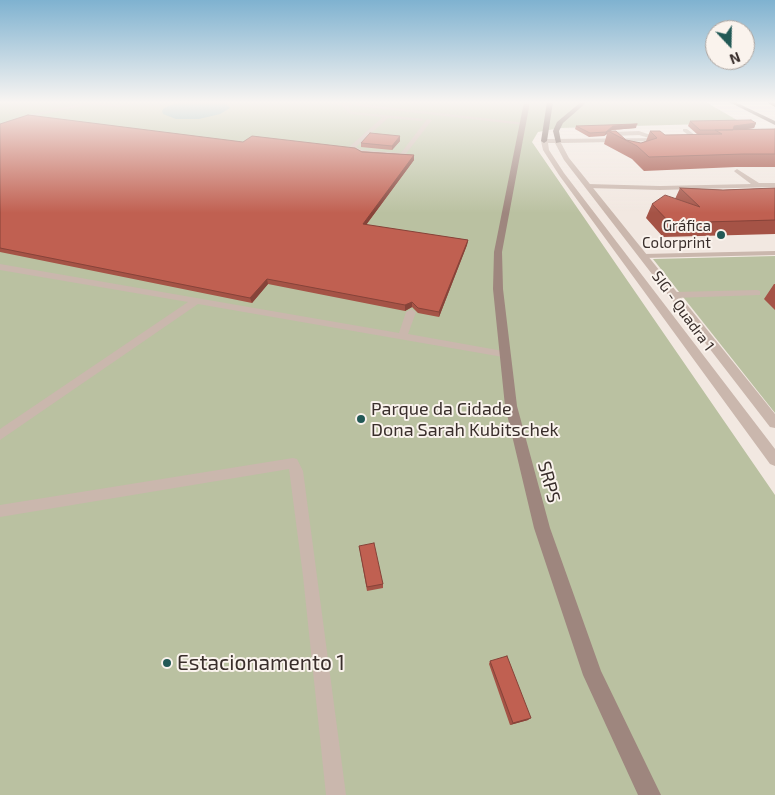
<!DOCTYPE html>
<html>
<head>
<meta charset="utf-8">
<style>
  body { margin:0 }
  #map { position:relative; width:775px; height:795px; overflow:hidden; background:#f2e8e1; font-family:"Exo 2",sans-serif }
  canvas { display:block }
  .north { position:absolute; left:705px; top:20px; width:50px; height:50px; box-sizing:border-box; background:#faf3ed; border:1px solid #ada49f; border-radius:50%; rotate:159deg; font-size:14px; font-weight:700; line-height:20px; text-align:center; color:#392e2b }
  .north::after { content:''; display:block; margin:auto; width:18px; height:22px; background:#225956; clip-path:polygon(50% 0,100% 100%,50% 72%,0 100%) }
</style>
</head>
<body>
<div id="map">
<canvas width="775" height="795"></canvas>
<div class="north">N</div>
</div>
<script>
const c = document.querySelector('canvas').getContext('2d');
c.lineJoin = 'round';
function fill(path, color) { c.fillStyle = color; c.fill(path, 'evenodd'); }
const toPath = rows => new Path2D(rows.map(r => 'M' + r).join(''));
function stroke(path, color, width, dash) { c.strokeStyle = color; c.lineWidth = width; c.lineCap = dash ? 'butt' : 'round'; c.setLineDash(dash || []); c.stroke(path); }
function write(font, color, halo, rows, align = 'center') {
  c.font = font + ' "Exo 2",sans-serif'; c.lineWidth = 4; c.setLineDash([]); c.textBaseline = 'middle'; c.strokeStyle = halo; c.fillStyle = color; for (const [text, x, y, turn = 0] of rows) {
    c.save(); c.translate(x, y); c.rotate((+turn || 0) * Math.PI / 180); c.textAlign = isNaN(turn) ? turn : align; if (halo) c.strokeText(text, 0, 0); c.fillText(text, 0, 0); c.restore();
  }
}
fill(toPath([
  [0,102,706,102,742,123,560,128,538,132,532,142,775,495,775,795,0,795],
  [775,256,775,413,653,259]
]), '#bac1a1');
fill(toPath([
  [179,102,225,102,230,108,220,114,199,119,176,119,163,114,162,111,164,108]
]), '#81aeab');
fill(toPath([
  [90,102,118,105,141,102,118,107,91,104,31,117,0,128,0,124,28,115,90,102],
  [324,102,352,103,352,105,347,105,353,112,424,119,421,121,388,118,356,147,363,150,401,153,427,119,432,120,405,155,399,157,362,154,349,147,383,117,350,114,341,105,324,102],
  [357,102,361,102,360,104,526,123,523,125,357,106,355,105,357,102],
  [683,129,687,129,700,139,695,140,683,131,683,129],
  [639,131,662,139,659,141,639,135,613,136,613,139,610,141,606,136,612,132,639,131],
  [737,169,759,183,775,183,775,187,660,190,588,188,585,186,588,184,660,186,751,184,735,172,734,171,737,169],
  [775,251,775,255,643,258,639,256,643,254,775,251],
  [0,264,399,333,406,312,411,309,416,312,408,334,503,351,508,354,503,357,198,304,0,440,0,429,188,302,0,270,0,264],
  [757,290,760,291,760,295,674,298,670,295,674,292,757,290],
  [293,458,297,459,303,471,346,795,326,795,303,576,289,469,0,517,0,505,293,458]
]), '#cab7ad');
fill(toPath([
  [665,138,663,141,561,143,569,158,775,414,775,428,770,427,564,160,555,143,548,143,549,150,564,173,775,449,775,466,770,464,559,175,543,150,541,141,544,139,665,138]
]), '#cab7ad');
fill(toPath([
  [524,102,530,102,502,252,503,289,517,406,550,528,601,671,661,795,638,795,583,675,534,528,505,406,493,289,494,252,524,102]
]), '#9e867e');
fill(toPath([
  [547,102,553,102,547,141,544,143,541,141,547,102],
  [581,102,587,102,563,123,559,131,561,142,556,143,553,131,557,122,581,102],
  [729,102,735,102,775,121,775,125,729,102],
  [768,102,775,103,775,107,768,103,768,102]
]), '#7a645d');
fill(toPath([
  [690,121,756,123,754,128,741,130,775,129,775,167,736,167,644,171,632,159,604,144,607,134,604,136,589,137,575,129,576,126,636,128,612,130,610,131,626,140,641,143,646,141,650,131,665,135,698,135,688,126],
  [0,124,414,155,414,160,366,225,468,240,467,245,439,317,418,313,412,307,405,311,268,284,252,303,0,252],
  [400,136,400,141,392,150,361,147,361,143],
  [680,188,723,190,775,188,775,234,663,237,646,218,652,204,675,199],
  [774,284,775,284,775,310,764,299],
  [359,546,383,584,383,588,367,591],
  [490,661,528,720,510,725,489,664]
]), '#a55346');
fill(toPath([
  [756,123,754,128,733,131,734,126],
  [637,124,636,128,612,130,609,132,608,131,607,134,604,136,606,132,613,126],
  [400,136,400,141,392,150,392,146],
  [414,155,414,160,363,229,363,224],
  [468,240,467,245,439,317,439,312],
  [267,279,268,284,252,303,250,298],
  [412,302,412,307,405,311,405,305],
  [531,718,528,720,510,725,513,723]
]), '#864339');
const building = toPath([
  [28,115,243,142,252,136,355,148,362,152,414,155,363,224,468,240,439,312,418,308,412,302,405,305,267,279,250,298,0,248,0,124,28,115],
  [751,120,756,123,734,126,733,130,700,130,690,121,751,120],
  [637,124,613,126,606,132,590,133,576,126,637,124],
  [775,129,775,154,743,154,649,157,637,146,608,131,616,131,626,140,641,143,657,138,650,131,660,131,665,135,722,134,715,130,775,129],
  [370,133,400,136,392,146,361,143,370,133],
  [680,188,723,190,775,188,775,220,670,223,652,204,665,195,700,207,680,188],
  [374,543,383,584,367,587,359,546,374,543],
  [507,656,531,718,513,723,490,661,507,656]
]);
fill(building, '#c06051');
stroke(building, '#864339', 1);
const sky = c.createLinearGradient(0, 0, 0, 213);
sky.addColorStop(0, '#7fb2d0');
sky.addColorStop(0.48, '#f9f5f2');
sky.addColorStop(1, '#f9f5f200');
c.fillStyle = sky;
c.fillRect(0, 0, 775, 213);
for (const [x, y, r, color] of [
  [721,235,5,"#225956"],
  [361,419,5,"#225956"],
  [167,663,5,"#225956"]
]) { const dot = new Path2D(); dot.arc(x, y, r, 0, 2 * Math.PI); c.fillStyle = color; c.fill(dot); stroke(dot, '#faf3ed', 2); }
write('15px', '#392e2b', '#faf3ed', [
  ["Gráfica",711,226],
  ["Colorprint",711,243]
], 'right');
write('15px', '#392e2b', '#faf3ed', [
  ["SIG - Quadra 1",683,311,54]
]);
write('18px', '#392e2b', '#faf3ed', [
  ["Parque da Cidade",371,409],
  ["Dona Sarah Kubitschek",371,430]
], 'left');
write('18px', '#392e2b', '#faf3ed', [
  ["SRPS",549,482,75]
]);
write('21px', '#392e2b', '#faf3ed', [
  ["Estacionamento 1",177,663]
], 'left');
</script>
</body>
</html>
